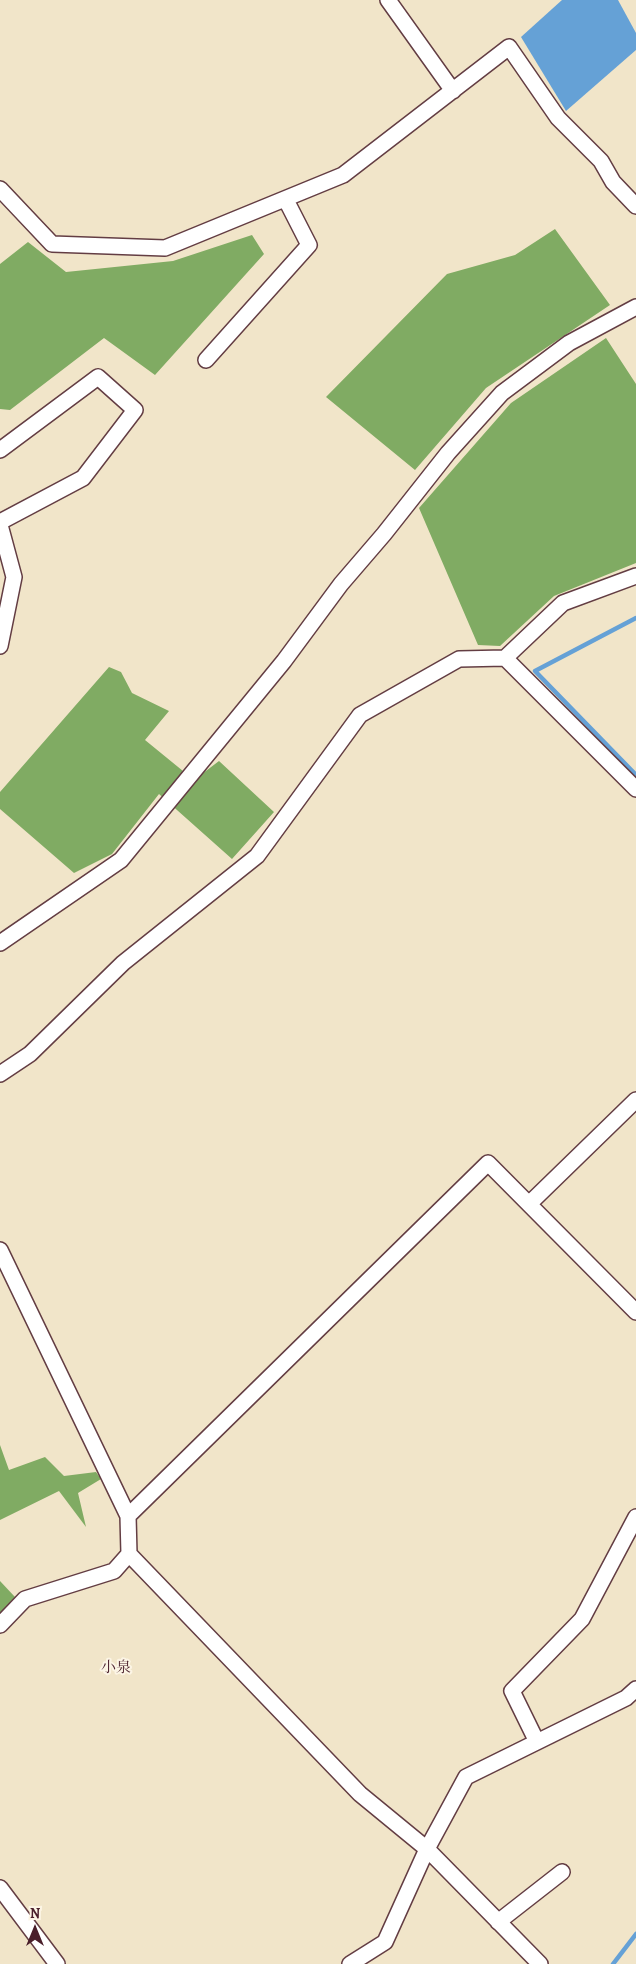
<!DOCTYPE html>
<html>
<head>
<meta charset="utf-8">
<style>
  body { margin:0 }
  #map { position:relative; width:636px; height:1964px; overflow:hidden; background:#f1e5c9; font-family:Alegreya,serif }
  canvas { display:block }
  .north { position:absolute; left:10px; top:1904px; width:50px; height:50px; -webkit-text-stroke:4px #fcf5e5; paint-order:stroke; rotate:0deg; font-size:14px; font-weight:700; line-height:20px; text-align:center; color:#4a1f2b }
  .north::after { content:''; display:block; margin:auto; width:18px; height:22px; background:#4a1f2b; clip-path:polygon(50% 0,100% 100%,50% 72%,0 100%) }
</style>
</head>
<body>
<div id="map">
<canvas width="636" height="1964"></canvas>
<div class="north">N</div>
</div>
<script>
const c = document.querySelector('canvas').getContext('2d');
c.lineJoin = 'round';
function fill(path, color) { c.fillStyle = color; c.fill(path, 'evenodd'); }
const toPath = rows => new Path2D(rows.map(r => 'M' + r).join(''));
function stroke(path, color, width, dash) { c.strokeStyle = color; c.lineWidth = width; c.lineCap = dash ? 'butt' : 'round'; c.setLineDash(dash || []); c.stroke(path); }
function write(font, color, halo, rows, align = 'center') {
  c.font = font + ' Alegreya,"Noto Serif JP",serif'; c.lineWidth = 4; c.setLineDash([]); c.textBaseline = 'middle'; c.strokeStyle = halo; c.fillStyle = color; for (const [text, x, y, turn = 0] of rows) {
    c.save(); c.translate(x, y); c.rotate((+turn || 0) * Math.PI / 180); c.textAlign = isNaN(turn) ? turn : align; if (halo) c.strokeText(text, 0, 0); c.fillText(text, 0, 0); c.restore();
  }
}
fill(toPath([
  [555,229,610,305,486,388,415,470,326,397,447,274,515,255],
  [252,235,264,254,155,375,104,338,10,410,0,409,0,264,28,242,66,272,173,261],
  [606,338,636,384,636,563,554,596,500,646,478,645,419,508,511,403],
  [109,667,121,672,132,693,169,711,145,740,194,780,219,761,274,812,232,859,159,794,112,854,74,873,0,809,0,792],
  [0,1445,9,1470,45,1457,64,1476,96,1472,101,1479,78,1493,86,1527,59,1491,0,1520],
  [0,1581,15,1597,0,1613]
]), '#80ab63');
fill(toPath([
  [562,0,618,0,636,33,636,50,566,111,521,37]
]), '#65a1d6');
stroke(toPath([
  [636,618,535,671,636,775],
  [613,1964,636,1934]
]), '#65a1d6', 4.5);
const street = toPath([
  [388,0,453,91],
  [0,189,52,244,165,248,343,175,509,47,558,118,601,161,613,182,636,206],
  [206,360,309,245,286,200],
  [0,450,98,377,135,410,83,478,0,522],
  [0,525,14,577,0,646],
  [505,658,636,789],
  [0,943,121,860,284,661,341,584,384,534,448,453,502,393,569,343,636,307],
  [0,1074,30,1054,123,963,257,856,360,715,459,659,505,658,563,603,636,576],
  [529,1204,636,1100],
  [0,1250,128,1516,129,1554,360,1794,427,1849,540,1964],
  [128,1516,488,1163,636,1312],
  [0,1625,25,1599,114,1571,129,1554],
  [537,1742,512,1691,582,1619,636,1517],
  [0,1888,57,1964],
  [498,1922,562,1872],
  [350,1964,385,1942,427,1849,466,1777,626,1698,636,1689]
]);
stroke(street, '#633d43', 18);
stroke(street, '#fff', 15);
write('15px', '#4a1f2b', '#fcf5e5', [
  ["小泉",116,1668]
]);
</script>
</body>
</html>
